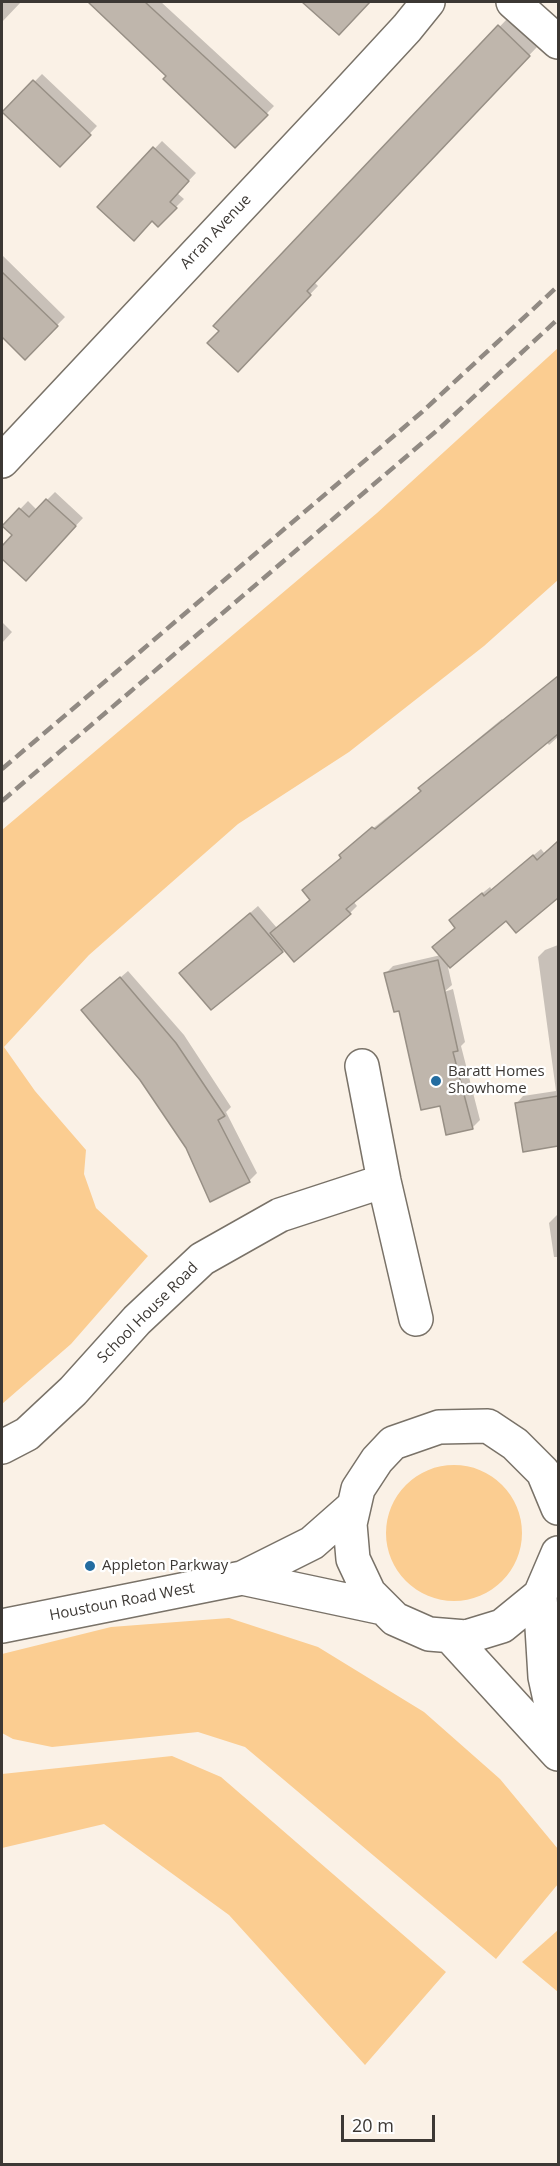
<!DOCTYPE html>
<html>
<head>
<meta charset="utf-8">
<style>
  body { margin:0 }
  #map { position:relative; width:560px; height:2166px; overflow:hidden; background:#faf1e6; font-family:"Open Sans",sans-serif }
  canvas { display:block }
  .frame { position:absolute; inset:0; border:3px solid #3c3834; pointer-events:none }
  .scale { position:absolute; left:341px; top:2115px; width:94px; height:27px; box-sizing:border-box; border:3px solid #3c3834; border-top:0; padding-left:8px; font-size:18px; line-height:21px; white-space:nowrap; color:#3c3834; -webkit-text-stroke:4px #fff; paint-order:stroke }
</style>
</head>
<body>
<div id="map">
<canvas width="560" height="2166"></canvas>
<div class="frame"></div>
<div class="scale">20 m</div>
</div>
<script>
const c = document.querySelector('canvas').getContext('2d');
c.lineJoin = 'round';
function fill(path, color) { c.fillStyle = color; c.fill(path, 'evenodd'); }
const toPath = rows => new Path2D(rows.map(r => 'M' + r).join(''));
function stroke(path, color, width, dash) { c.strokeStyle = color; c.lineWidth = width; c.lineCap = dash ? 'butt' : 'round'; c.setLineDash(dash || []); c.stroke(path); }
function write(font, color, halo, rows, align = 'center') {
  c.font = font + ' "Open Sans",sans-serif'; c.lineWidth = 4.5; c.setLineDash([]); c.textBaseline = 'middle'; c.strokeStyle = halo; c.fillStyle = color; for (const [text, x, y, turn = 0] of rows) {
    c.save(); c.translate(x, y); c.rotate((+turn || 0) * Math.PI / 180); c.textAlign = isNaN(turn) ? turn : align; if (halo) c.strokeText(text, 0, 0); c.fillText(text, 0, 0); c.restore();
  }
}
fill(toPath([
  [558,348,558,580,484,646,349,752,238,824,89,955,4,1047,35,1091,86,1150,84,1174,96,1208,148,1256,71,1344,2,1404,2,830,377,513],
  '386 1533a68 68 0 1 1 136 0a68 68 0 1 1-136 0Z',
  [229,1618,318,1647,424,1712,500,1779,558,1849,558,1884,496,1959,245,1747,198,1732,52,1747,13,1739,2,1733,2,1654,111,1627],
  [172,1756,221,1777,446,1972,365,2065,229,1915,104,1824,2,1848,2,1774],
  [558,1930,558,1992,522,1962]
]), '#fbcd91');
fill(toPath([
  [2,2,21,2,2,22],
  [102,2,161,2,274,106,235,146,97,7],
  [305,2,369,2,338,33],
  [507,19,537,47,314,282,318,286,238,370,221,331,215,326],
  [42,74,97,126,60,165,5,112],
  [162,141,196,173,177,193,184,199,158,225,153,219,99,207],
  [2,255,65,317,25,358,2,335],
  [55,492,83,518,26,579,2,557,2,549,14,535,4,526,28,501,37,510],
  [2,622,12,632,2,643],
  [558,676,558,737,549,745,546,741,353,901,357,906,350,913,282,951,181,973,258,906,277,928,311,899,349,847,422,790,420,788,428,780,502,719,504,722],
  [558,842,558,896,517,931,506,919,448,967,452,985,444,992,453,989,465,1042,461,1046,480,1120,472,1128,441,1104,386,973,393,966,441,955,457,927,458,913,490,887,492,890,541,849,545,854],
  [558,945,558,1137,523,1143,516,1104,523,1096,556,1091,538,957,545,950],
  [128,971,184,1035,231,1107,226,1112,257,1173,249,1181,187,1147,91,1003],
  [557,1215,558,1257,554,1257,549,1223]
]), '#0003');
const building = toPath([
  [88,2,145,2,268,115,235,148,163,79,166,76,88,2],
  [302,2,370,2,339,35,302,2],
  [498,25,530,56,307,291,311,295,238,372,207,343,219,331,213,326,498,25],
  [33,80,91,135,60,167,2,112,33,80],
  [153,147,189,181,170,202,177,208,158,227,152,221,134,241,97,207,153,147],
  [2,272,58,326,25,360,2,337,2,272],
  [46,499,76,526,26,581,2,559,2,546,12,535,2,526,19,508,29,517,46,499],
  [558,676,558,734,346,909,351,914,294,962,270,933,310,900,302,890,341,858,339,855,372,827,375,829,421,791,418,788,558,676],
  [558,841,558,898,516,933,506,921,450,968,432,947,455,928,449,920,482,893,484,896,533,855,537,860,558,841],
  [250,913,283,952,211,1010,179,973,250,913],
  [438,960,458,1051,453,1052,473,1129,446,1135,440,1106,421,1110,399,1011,394,1012,384,973,438,960],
  [120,977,176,1043,225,1116,218,1120,250,1182,210,1202,186,1148,140,1080,81,1010,120,977],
  [558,1096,558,1146,523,1152,515,1103,558,1096]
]);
fill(building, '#bfb6ac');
stroke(building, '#978f85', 1.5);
const minor = toPath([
  [513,2,558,42],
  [2,461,334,107,407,28,428,2],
  [362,1066,384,1181,416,1319],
  [2,1447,27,1434,73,1391,137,1320,202,1259,280,1215,384,1181],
  [558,1508,543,1472,515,1444,488,1426,439,1427,393,1443,377,1460,358,1489,350,1524,353,1559,369,1593,395,1619,429,1634,466,1637,502,1626,540,1595,558,1553],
  [242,1578,383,1608],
  [540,1595,545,1677,558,1736],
  [2,1626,242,1578,312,1543,354,1506],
  [450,1636,558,1754]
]);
stroke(minor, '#797268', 36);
stroke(minor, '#fff', 33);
stroke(toPath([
  [2,769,422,412,558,286],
  [2,801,441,427,558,319]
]), '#918a83', 4.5, [12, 6]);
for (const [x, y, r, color] of [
  [436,1081,6,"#236ca0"],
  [90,1566,6,"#236ca0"]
]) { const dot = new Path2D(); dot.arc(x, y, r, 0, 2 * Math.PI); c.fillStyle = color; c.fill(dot); stroke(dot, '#fff', 2); }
write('15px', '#3c3834', '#fff', [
  ["Arran Avenue",216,232,-47],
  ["School House Road",148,1313,-45],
  ["Houstoun Road West",122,1602,-11]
]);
write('15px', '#3c3834', '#fff', [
  ["Baratt Homes",448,1072],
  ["Showhome",448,1089],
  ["Appleton Parkway",102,1566]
], 'left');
</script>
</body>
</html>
